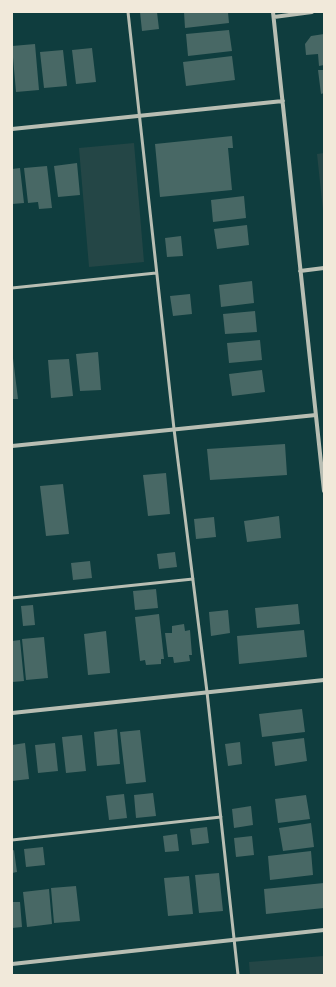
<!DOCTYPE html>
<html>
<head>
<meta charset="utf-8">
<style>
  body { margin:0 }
  #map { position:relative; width:336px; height:987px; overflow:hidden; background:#0f3d3e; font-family:Mulish,sans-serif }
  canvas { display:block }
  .frame { position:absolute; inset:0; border:13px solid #f1e9da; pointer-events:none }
</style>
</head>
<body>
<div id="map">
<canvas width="336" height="987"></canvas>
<div class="frame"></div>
</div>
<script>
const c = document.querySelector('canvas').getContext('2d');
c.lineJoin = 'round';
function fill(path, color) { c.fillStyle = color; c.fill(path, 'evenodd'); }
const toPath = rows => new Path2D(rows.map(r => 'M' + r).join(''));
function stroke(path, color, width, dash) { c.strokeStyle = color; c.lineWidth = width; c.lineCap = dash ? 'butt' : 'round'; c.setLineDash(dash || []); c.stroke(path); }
fill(toPath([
  [134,143,144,262,89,267,79,148],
  [324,153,324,220,317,154],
  [324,956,324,975,250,975,249,962]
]), '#244646');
fill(toPath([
  [140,12,157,12,159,29,142,31],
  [184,12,228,12,229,23,185,28],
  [229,30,232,51,188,56,186,34],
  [324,34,324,65,319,66,318,54,306,55,305,44,311,36],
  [35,44,39,90,16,92,12,46],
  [92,48,96,82,76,84,72,50],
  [63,50,67,86,44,88,40,52],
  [232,56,235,80,186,86,183,62],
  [318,70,324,70,324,93,321,94],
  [232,136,233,148,228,148,232,190,160,197,155,144],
  [77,163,80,195,58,197,54,166],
  [47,166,52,208,39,209,38,202,28,203,24,168],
  [20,168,24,203,12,204,12,169],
  [244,196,246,218,213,222,211,200],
  [247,225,249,245,217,249,214,229],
  [181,236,183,256,167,257,165,238],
  [252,281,254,303,221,307,219,285],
  [190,294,192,314,173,316,170,296],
  [255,311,257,332,225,334,223,314],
  [260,340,262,360,229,363,227,343],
  [12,350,18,399,12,399],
  [98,352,101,390,80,391,76,354],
  [69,359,73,396,51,398,48,360],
  [262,370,265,392,232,396,229,374],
  [285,444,287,475,210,480,207,449],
  [166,473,170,514,148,516,143,475],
  [63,484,69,534,46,536,40,486],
  [279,516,281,538,247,542,244,521],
  [214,517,216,537,196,539,194,519],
  [175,552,177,567,159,569,157,554],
  [90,561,92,578,73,580,71,563],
  [156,589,158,608,135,610,133,591],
  [298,604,300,624,257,628,255,608],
  [33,605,35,625,23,626,21,606],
  [228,610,230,633,211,636,209,612],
  [159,614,164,659,161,659,161,664,146,665,145,660,140,661,135,617],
  [184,624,185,631,190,630,192,655,189,655,190,661,174,663,173,657,168,657,165,633,172,633,172,626],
  [304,630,307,657,239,664,237,636],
  [106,631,110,673,88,675,84,634],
  [44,637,48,678,26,680,22,639],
  [20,640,24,681,12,682,12,641],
  [302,709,305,732,262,737,259,714],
  [117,729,120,764,97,766,94,732],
  [140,730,146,782,126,784,120,732],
  [82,735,86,771,66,773,62,737],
  [304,738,307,761,275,766,272,742],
  [240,742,242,764,228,766,225,744],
  [25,743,29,779,12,781,12,745],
  [55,743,58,771,38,773,35,745],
  [153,793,156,816,136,818,134,795],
  [124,794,127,818,109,820,106,796],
  [306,795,310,819,278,823,275,799],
  [251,806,253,825,234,828,232,809],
  [311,823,314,847,283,851,279,828],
  [207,827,209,843,192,845,190,829],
  [177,834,179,851,165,852,163,836],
  [252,836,254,855,236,857,234,838],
  [43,847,45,865,26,867,24,849],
  [14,850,17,872,12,873,12,851],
  [311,851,313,875,270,880,268,856],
  [219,873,223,911,199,913,195,875],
  [189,876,193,914,168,916,164,878],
  [324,883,324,908,266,914,264,889],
  [76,886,80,921,54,923,51,888],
  [49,889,52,924,27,927,23,892],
  [12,902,20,902,22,927,12,928]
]), '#486865');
stroke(toPath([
  [128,12,174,429,207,692,238,975],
  [12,288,156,273],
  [12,598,193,579],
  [12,840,221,817]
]), '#b8beb3', 3);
stroke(toPath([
  [273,12,324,491],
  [274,17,312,12],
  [12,129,283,101],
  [300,271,324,268],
  [12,446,316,415],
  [12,713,324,680],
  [12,964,324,930]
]), '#b8beb3', 4);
</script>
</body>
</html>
